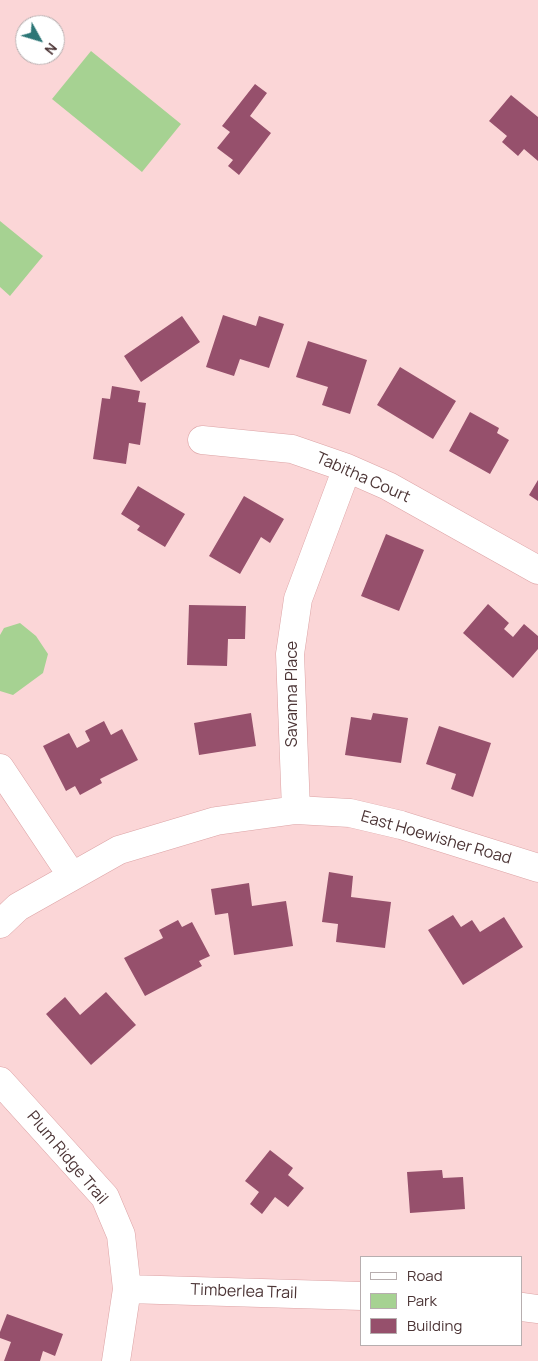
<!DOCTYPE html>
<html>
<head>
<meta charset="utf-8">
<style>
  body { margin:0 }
  #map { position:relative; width:538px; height:1361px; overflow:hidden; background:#fbd6d7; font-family:Manrope,sans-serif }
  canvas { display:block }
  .legend { position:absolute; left:360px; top:1256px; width:162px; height:90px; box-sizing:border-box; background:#fff; border:1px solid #b7aeaf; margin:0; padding:6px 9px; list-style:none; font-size:15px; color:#4c3536 }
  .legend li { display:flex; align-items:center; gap:10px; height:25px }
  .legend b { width:25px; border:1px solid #b7aeaf }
  .north { position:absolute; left:15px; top:15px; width:50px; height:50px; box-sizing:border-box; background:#fff; border:1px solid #b7aeaf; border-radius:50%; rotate:129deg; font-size:14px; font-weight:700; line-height:20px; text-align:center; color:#4c3536 }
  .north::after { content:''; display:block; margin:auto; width:18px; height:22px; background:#2c7676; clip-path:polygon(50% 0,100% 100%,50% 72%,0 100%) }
</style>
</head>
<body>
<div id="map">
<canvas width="538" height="1361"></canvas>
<ul class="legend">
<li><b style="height:6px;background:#fff"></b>Road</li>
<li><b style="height:14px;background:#a6d292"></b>Park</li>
<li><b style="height:14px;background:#96506c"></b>Building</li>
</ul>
<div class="north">N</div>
</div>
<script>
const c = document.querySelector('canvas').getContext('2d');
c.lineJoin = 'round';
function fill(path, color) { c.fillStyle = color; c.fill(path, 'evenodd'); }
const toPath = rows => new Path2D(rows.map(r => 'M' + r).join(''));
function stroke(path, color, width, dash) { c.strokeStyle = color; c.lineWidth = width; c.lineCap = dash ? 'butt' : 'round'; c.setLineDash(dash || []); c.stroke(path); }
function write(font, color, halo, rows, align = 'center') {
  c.font = font + ' Manrope,sans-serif'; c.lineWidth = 5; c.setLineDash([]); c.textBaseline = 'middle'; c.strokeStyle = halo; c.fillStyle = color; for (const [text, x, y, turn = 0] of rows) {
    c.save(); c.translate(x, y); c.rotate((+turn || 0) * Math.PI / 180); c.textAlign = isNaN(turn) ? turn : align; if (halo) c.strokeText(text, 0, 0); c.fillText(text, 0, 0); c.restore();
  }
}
fill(toPath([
  [91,51,181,124,142,172,52,99],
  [0,221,43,256,10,296,0,287],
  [20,623,36,636,48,654,43,673,13,695,0,691,0,635,4,628]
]), '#a6d292');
fill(toPath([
  [255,84,267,93,250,116,271,133,239,175,228,166,233,160,217,148,230,132,222,126],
  [511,95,538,117,538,161,524,149,518,156,502,142,507,136,489,121],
  [223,315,256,326,259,316,284,324,269,368,240,359,234,376,206,367],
  [182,316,200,342,141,382,124,356],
  [308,341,367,360,350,414,322,405,328,387,296,377],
  [400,367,456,401,433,439,377,405],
  [112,386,140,391,138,402,146,403,140,445,129,443,126,464,93,459,102,398,110,399],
  [470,412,499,428,497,433,509,440,490,474,449,451],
  [538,480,538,501,529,495],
  [138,486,185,514,165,547,137,530,140,526,121,514],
  [244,496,284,519,270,543,261,537,240,574,209,556],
  [386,534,424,550,399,611,361,596],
  [488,604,509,623,504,629,513,637,524,624,538,636,538,649,513,678,463,633],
  [189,605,246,606,245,639,228,639,227,666,187,665],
  [251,713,256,746,199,755,194,723],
  [373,713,408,718,401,763,345,755,351,717,371,720],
  [104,721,111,735,122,729,138,760,100,779,102,783,80,795,75,786,66,791,43,746,69,733,77,748,90,741,85,731],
  [439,726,491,743,473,797,451,789,456,774,426,764],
  [329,872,353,876,351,897,391,902,385,948,336,942,338,924,322,922],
  [249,883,252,906,286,901,293,946,234,955,228,913,215,915,211,889],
  [453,915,461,927,472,920,480,932,504,917,523,947,463,985,428,930],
  [178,920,182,927,192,922,210,956,199,961,202,966,145,996,124,958,163,938,159,930],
  [106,992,136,1025,91,1065,46,1014,65,997,80,1015],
  [270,1150,293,1168,288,1175,304,1188,288,1207,275,1197,262,1214,250,1204,259,1192,245,1181],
  [442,1170,443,1178,463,1177,465,1209,410,1213,407,1172],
  [7,1314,63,1334,55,1356,43,1351,40,1361,4,1361,11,1342,0,1338,0,1332]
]), '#96506c');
const minor = toPath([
  [202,440,292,449,347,468,388,486,538,570],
  [0,768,72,876],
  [296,810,290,654,298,599,347,468],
  [0,924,18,907,119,850,216,821,296,810,350,813,401,825,538,868],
  [0,1081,105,1197,121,1235,127,1289,116,1361],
  [127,1289,362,1296],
  [522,1307,538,1309]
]);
stroke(minor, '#dca3a5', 29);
stroke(minor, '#fff', 28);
write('16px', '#4c3536', '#fff', [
  ["Tabitha Court",363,478,24],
  ["Savanna Place",293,694,-90],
  ["East Hoewisher Road",436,838,16],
  ["Plum Ridge Trail",67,1158,50],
  ["Timberlea Trail",244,1292,2]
]);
</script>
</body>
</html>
